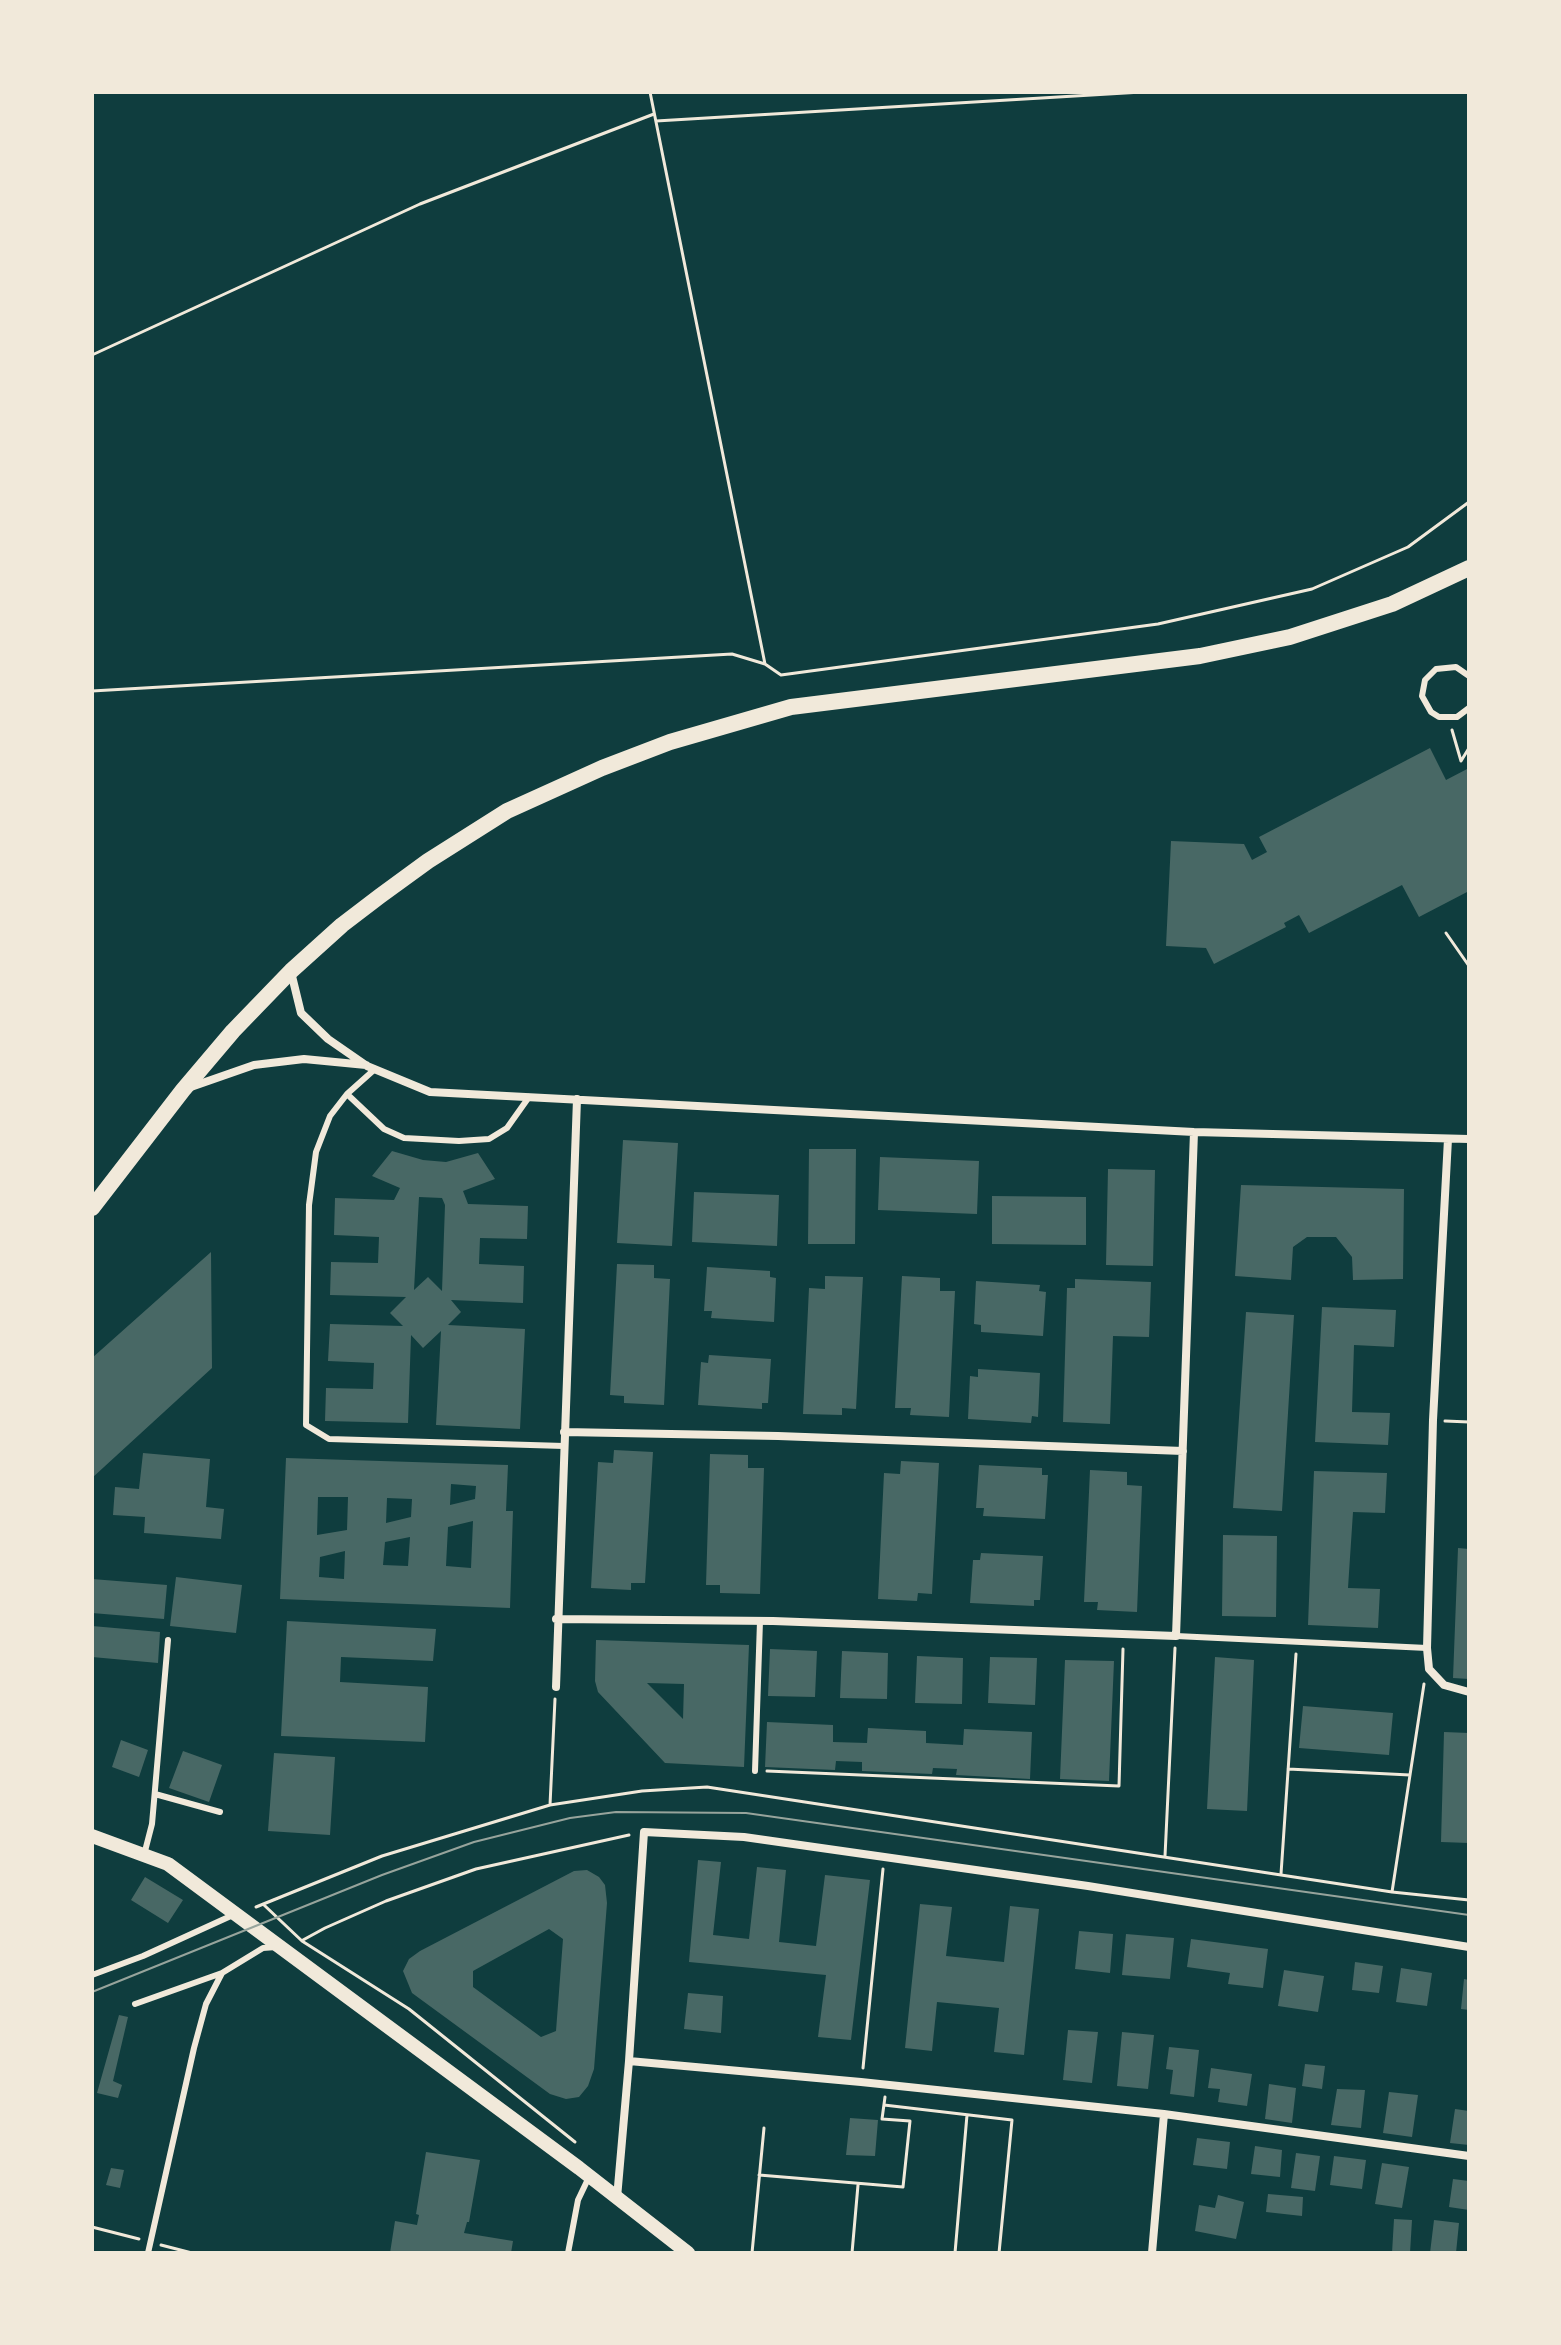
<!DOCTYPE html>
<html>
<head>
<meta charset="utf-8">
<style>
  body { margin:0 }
  #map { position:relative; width:1561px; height:2345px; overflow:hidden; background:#0f3d3e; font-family:"Open Sans",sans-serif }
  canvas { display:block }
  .frame { position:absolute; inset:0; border:94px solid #f1e9da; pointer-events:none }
</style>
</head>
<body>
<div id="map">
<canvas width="1561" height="2345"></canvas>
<div class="frame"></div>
</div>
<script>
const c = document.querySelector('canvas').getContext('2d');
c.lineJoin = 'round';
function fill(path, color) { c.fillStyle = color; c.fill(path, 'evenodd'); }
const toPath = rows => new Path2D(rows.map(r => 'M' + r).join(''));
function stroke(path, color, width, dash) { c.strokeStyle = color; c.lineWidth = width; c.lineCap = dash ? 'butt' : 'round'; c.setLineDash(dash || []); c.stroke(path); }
fill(toPath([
  [1430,748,1446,780,1469,768,1469,891,1419,917,1402,885,1309,933,1299,915,1284,923,1286,927,1214,964,1206,948,1166,946,1171,841,1244,844,1252,860,1267,852,1259,837],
  [623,1140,678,1143,672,1246,617,1243],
  [809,1149,856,1149,855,1244,808,1244],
  [392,1151,423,1160,446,1162,478,1153,495,1179,463,1191,468,1204,528,1206,527,1239,480,1238,479,1264,524,1266,523,1303,451,1300,461,1312,448,1325,525,1329,520,1429,436,1425,441,1331,423,1348,411,1335,408,1423,325,1421,326,1388,373,1389,374,1363,328,1361,330,1324,403,1326,390,1313,406,1297,330,1295,331,1262,378,1263,379,1237,334,1235,335,1198,394,1200,400,1188,372,1176],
  [419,1197,442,1198,445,1205,442,1291,428,1277,414,1290],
  [880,1157,979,1161,977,1214,878,1210],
  [1108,1169,1155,1170,1153,1266,1106,1265],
  [1241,1185,1404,1189,1403,1279,1353,1280,1352,1257,1336,1237,1307,1237,1293,1247,1291,1280,1235,1276],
  [694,1192,779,1195,777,1246,692,1242],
  [992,1196,1086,1197,1086,1245,992,1244],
  [211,1252,212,1368,92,1478,92,1358],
  [617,1264,654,1265,654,1278,670,1279,664,1405,624,1403,624,1396,610,1395],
  [707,1267,770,1271,770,1277,776,1278,774,1322,711,1318,712,1311,704,1311],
  [825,1276,863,1277,856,1409,842,1408,842,1415,803,1414,809,1288,825,1289],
  [902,1276,940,1278,940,1291,955,1291,949,1417,910,1415,911,1408,895,1408],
  [1075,1279,1151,1282,1149,1337,1113,1336,1110,1424,1063,1422,1067,1288,1075,1288],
  [976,1281,1040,1285,1039,1291,1046,1292,1043,1336,981,1332,981,1325,974,1324],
  [1322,1307,1396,1310,1394,1347,1354,1345,1352,1412,1390,1413,1388,1445,1315,1442],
  [1246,1312,1294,1315,1282,1511,1233,1508],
  [709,1355,771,1359,768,1403,762,1403,762,1409,698,1405,701,1362,708,1363],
  [978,1369,1040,1373,1038,1417,1032,1416,1031,1423,968,1419,970,1376,978,1377],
  [614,1450,653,1452,645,1583,631,1583,631,1590,591,1588,598,1462,613,1463],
  [143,1453,210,1459,206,1507,224,1509,221,1539,144,1533,145,1517,113,1515,115,1487,139,1489],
  [710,1454,748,1455,748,1468,764,1468,760,1594,720,1593,720,1585,706,1585],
  [286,1458,508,1465,506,1511,513,1511,510,1608,280,1599],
  [451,1484,476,1486,475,1499,450,1505],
  [318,1497,348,1497,347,1530,317,1535],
  [387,1498,412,1499,411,1517,386,1523],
  [473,1521,471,1568,446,1566,448,1527],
  [410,1537,408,1566,383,1565,385,1542],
  [345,1551,344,1579,319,1577,320,1557],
  [901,1461,939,1463,932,1594,918,1593,917,1601,878,1599,884,1473,900,1474],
  [979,1465,1042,1468,1042,1475,1048,1475,1045,1519,983,1516,984,1508,976,1508],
  [1090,1470,1127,1472,1127,1485,1142,1486,1137,1612,1097,1610,1098,1602,1084,1602],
  [1314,1471,1387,1473,1385,1513,1353,1512,1348,1588,1380,1589,1378,1628,1308,1625],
  [1223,1535,1277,1536,1276,1617,1222,1616],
  [1458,1548,1469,1549,1469,1679,1453,1678],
  [981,1553,1043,1556,1040,1600,1034,1600,1034,1606,970,1603,973,1560,980,1560],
  [176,1577,242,1585,236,1633,170,1626],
  [92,1579,167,1585,164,1619,92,1613],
  [287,1621,436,1629,433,1661,341,1657,340,1682,428,1687,425,1742,281,1736],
  [92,1626,160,1632,158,1663,92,1657],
  [596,1640,749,1645,744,1767,665,1763,598,1692,595,1681],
  [647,1683,684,1684,683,1719],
  [770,1649,817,1651,815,1697,768,1696],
  [842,1651,888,1653,887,1699,840,1698],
  [917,1656,963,1658,962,1704,915,1703],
  [990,1657,1037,1658,1035,1705,988,1703],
  [1215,1657,1254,1660,1247,1811,1207,1809],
  [1065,1660,1114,1661,1109,1781,1060,1779],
  [1303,1706,1393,1713,1389,1755,1299,1748],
  [767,1722,833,1725,833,1742,867,1743,868,1728,926,1731,926,1743,963,1745,964,1729,1032,1732,1030,1779,956,1775,957,1769,933,1768,932,1774,862,1771,862,1762,836,1761,835,1770,765,1767],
  [1444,1732,1469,1733,1469,1843,1441,1842],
  [121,1740,148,1750,139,1777,112,1767],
  [183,1751,222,1765,209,1802,169,1788],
  [274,1753,335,1757,330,1835,268,1831],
  [698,1860,721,1862,713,1935,749,1939,757,1867,786,1870,779,1942,816,1946,825,1875,870,1880,851,2040,818,2037,826,1975,689,1962],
  [587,1870,599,1877,605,1885,607,1903,594,2069,588,2086,579,2097,566,2099,550,2094,412,1993,403,1971,409,1959,420,1951,574,1871],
  [549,1929,563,1939,556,2031,541,2037,473,1987,473,1971],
  [145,1877,183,1900,168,1923,131,1900],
  [920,1904,952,1907,946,1956,1004,1962,1010,1906,1039,1909,1024,2055,994,2052,999,2008,937,2002,932,2051,905,2048],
  [1079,1931,1113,1934,1110,1973,1075,1969],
  [1126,1934,1174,1938,1170,1979,1122,1975],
  [1191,1939,1268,1949,1263,1988,1228,1984,1230,1973,1187,1967],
  [1355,1962,1383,1966,1379,1993,1352,1990],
  [1401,1968,1432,1973,1427,2006,1396,2002],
  [1284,1970,1324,1976,1318,2012,1278,2006],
  [1464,1979,1469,1980,1469,2010,1461,2009],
  [688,1993,723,1996,721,2033,684,2029],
  [119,2015,128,2017,113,2081,122,2085,118,2098,97,2093],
  [1068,2030,1098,2032,1092,2083,1063,2080],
  [1122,2032,1154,2035,1148,2089,1117,2086],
  [1169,2047,1199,2050,1194,2097,1170,2094,1173,2070,1166,2069],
  [1305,2064,1325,2066,1322,2089,1302,2086],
  [1211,2068,1252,2074,1247,2106,1218,2102,1220,2089,1208,2088],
  [1269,2084,1296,2088,1292,2123,1265,2119],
  [1337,2089,1365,2090,1361,2128,1331,2125],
  [1389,2092,1418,2095,1412,2137,1383,2133],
  [1455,2109,1469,2111,1469,2145,1450,2143],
  [850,2118,878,2120,875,2156,846,2155],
  [1197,2138,1230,2142,1227,2169,1193,2165],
  [1255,2146,1282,2150,1280,2177,1251,2174],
  [426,2152,480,2160,469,2222,467,2222,464,2233,513,2241,511,2253,390,2253,395,2221,417,2225,419,2215,416,2214],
  [1296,2153,1320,2156,1315,2191,1291,2188],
  [1334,2156,1366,2160,1362,2189,1330,2185],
  [1382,2163,1409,2167,1402,2208,1375,2204],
  [111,2168,124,2170,120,2188,106,2185],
  [1453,2179,1469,2181,1469,2210,1449,2207],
  [1268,2194,1303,2197,1302,2216,1266,2212],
  [1218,2195,1244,2202,1236,2239,1195,2231,1199,2205,1215,2208],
  [1394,2219,1412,2220,1410,2253,1392,2253],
  [1434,2220,1459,2223,1456,2253,1430,2253]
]), '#486865');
stroke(toPath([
  [650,92,765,664],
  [656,121,1142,92],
  [92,355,420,204,654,114],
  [92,691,732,654,765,664,781,675,1158,624,1312,589,1408,547,1469,502],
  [1452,730,1461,761],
  [1461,761,1469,748],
  [1446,933,1469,966],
  [1445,1421,1469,1422],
  [1288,1769,1410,1775],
  [767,1771,1119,1786,1123,1649],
  [550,1805,555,1699],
  [1165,1856,1175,1648],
  [1281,1874,1296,1654],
  [1392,1892,1424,1684],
  [264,1905,302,1941,409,2009,575,2142],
  [256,1907,382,1856,550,1805,642,1791,707,1787,1392,1892,1469,1900],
  [303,1940,325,1928,386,1901,476,1869,629,1835],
  [863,2068,883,1869],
  [884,2105,1012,2120,999,2253],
  [759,2175,903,2187,910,2121,882,2119,885,2097],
  [92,2227,139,2239],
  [161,2245,192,2253],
  [752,2253,764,2128],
  [852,2253,858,2185],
  [955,2253,967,2115]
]), '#f1e9da', 3);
stroke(toPath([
  [1469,676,1456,667,1436,669,1425,680,1422,696,1431,712,1439,717,1457,717,1469,708],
  [375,1069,347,1094,330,1116,316,1152,309,1205,306,1425,329,1439,564,1446],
  [347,1094,384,1129,404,1138,459,1141,489,1139,507,1128,529,1097],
  [1176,1636,1427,1648],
  [755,1771,760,1621],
  [155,1794,220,1812],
  [144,1855,152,1824,168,1640],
  [92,1975,143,1956,233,1915],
  [135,2004,222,1973],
  [148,2253,194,2048,206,2004,222,1973,263,1948,276,1947],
  [568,2253,578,2200,589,2177]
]), '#f1e9da', 6);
stroke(toPath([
  [291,972,301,1013,328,1039,367,1066,430,1092,1194,1132,1469,1139],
  [188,1088,254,1065,304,1059,366,1065],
  [1448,1139,1433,1420,1427,1648,1429,1669,1444,1685,1469,1692],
  [564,1432,778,1436,1183,1451],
  [556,1619,773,1621,1176,1636,1194,1132],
  [556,1687,577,1099],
  [629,2061,861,2082,1164,2114,1469,2156],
  [617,2198,629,2061,644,1832,744,1837,1088,1886,1469,1947],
  [1152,2253,1164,2114]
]), '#f1e9da', 8);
stroke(toPath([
  [92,1836,168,1864,579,2168,688,2253]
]), '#f1e9da', 14);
stroke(toPath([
  [92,1208,183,1090,233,1031,291,971,342,925,380,896,428,861,507,811,602,768,670,742,791,707,1200,656,1290,637,1392,604,1469,568]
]), '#f1e9da', 16);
stroke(toPath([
  [92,1992,382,1875,474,1842,570,1818,616,1812,746,1813,1469,1915]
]), '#97a49c', 2);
</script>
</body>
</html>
